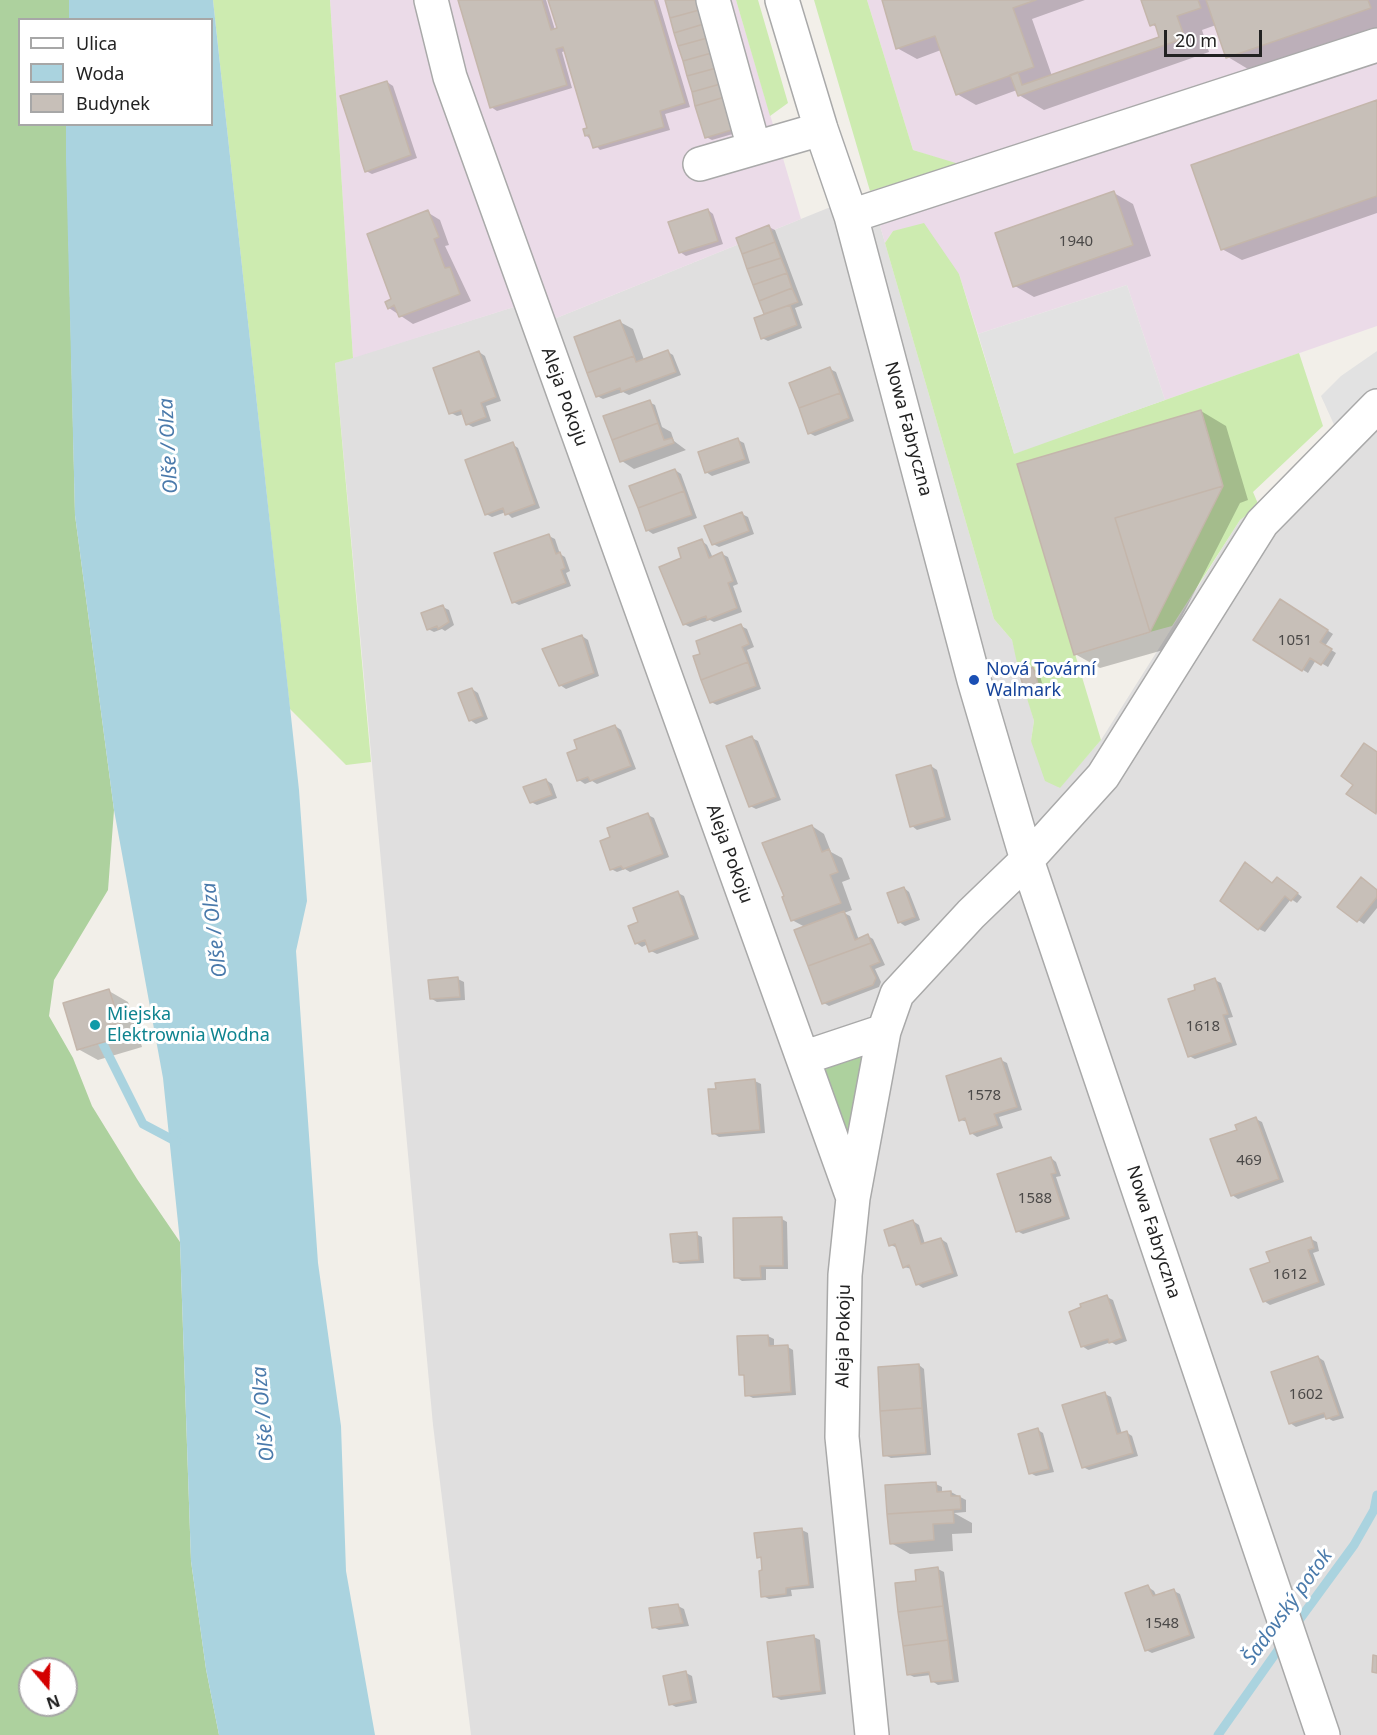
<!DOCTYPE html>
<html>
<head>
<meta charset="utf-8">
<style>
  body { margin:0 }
  #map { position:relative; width:1377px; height:1735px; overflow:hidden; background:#f2efe9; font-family:"Noto Sans",sans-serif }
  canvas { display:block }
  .legend { position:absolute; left:18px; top:18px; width:195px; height:108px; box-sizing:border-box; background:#fff; border:2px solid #a7a7a7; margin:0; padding:8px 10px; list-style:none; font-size:18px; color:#222 }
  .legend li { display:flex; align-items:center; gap:12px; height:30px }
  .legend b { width:30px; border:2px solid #a7a7a7 }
  .north { position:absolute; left:18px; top:1657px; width:60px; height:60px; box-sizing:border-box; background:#fff; border:2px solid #a7a7a7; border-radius:50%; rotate:161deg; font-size:16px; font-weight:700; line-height:24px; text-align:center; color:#222 }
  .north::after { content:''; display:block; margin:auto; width:21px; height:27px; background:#d40000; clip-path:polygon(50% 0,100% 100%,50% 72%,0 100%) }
  .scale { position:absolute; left:1164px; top:30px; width:98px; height:27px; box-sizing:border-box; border:3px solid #222; border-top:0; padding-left:8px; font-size:18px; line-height:21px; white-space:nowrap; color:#222; -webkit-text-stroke:4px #fff; paint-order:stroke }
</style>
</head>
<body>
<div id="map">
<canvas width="1377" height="1735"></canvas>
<ul class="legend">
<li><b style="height:8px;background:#fff"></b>Ulica</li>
<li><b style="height:16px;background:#aad3df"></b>Woda</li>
<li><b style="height:16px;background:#c7bfb8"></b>Budynek</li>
</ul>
<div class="north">N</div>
<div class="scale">20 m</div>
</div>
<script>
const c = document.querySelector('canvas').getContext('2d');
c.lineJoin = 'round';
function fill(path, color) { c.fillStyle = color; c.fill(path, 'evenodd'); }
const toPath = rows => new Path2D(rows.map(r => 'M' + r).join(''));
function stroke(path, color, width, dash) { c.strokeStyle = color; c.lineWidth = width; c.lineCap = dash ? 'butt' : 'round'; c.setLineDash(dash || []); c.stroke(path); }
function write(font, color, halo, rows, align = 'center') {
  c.font = font + ' "Noto Sans",sans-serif'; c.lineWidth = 6; c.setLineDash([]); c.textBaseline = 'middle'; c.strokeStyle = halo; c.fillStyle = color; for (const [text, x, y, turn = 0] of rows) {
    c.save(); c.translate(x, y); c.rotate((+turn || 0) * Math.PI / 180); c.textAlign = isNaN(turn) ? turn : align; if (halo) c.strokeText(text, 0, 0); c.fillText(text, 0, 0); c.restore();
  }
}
fill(toPath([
  [870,191,994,619,1012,640,1034,721,1031,741,1059,788,1101,740,1240,520,1259,506,1377,391,1377,1735,471,1735,433,1425,335,363,536,300,544,323]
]), '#e0dfdf');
fill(toPath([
  [330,0,736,0,801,219,544,323,536,300,353,358],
  [867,0,1377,0,1377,326,1165,400,1127,285,978,334,959,274,893,231,885,243,870,191,958,165,913,150]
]), '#ebdbe8');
fill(toPath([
  [213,0,330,0,353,358,335,363,371,762,346,765,290,709],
  [736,0,758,0,788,103,770,116],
  [814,0,867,0,913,150,959,164,870,191],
  [924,223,959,274,1014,453,1299,353,1323,426,1253,492,1259,506,1240,520,1172,626,1150,632,1223,486,1201,410,1018,465,1101,740,1060,788,1045,781,1031,741,1034,721,1026,695,1040,690,1033,668,1019,672,1012,640,994,619,885,243,893,231]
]), '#cdebb0');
fill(toPath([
  [0,0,69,0,69,19,20,20,20,124,66,125,75,515,114,810,108,890,54,980,49,1016,73,1058,92,1106,137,1179,180,1242,191,1561,206,1669,219,1735,0,1735],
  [30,1669,66,1669,66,1705,30,1705],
  [868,1050,855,1135,845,1138,821,1067]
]), '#add19e');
fill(toPath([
  [1127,285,1165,400,1014,454,978,334],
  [1377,351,1377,391,1336,429,1321,396,1341,376]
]), '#e2e2e2');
fill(toPath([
  [69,0,213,0,299,790,307,901,296,951,318,1263,341,1426,346,1571,375,1735,219,1735,206,1669,191,1561,180,1242,163,1078,114,810,75,515,66,160,66,125,212,124,212,20,69,19]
]), '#aad3df');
fill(toPath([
  [459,0,546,0,555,30,558,29,550,0,658,0,690,107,665,114,670,130,600,150,586,135,589,129,565,51,562,52,572,88,497,111,491,107],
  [666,0,743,131,712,140,706,137],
  [884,0,1085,0,1032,19,1052,76,1161,38,1158,28,1151,24,1143,0,1377,0,1377,28,1253,72,1228,57,1216,25,1202,30,1209,52,1044,110,1019,95,1017,90,976,105,957,94,941,50,917,59,897,48],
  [387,82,393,86,417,158,372,174,366,171],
  [1377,102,1377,213,1242,260,1222,249],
  [1114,193,1133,204,1151,256,1034,297,1015,286],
  [708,210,713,214,723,244,686,256,680,252],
  [427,212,440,220,449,245,445,246,471,301,413,324,389,308],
  [769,227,775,230,803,305,795,308,802,328,768,341,762,338,766,315,738,239],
  [620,322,633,329,644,360,668,352,673,355,681,375,629,395,623,392,603,399,597,396],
  [479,352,485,356,501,401,486,406,491,421,473,427,467,424,464,414,457,416,451,413],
  [830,369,836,372,854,421,815,436,809,433],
  [649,402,655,405,662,427,671,432,674,441,686,450,634,469,622,461],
  [1201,411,1226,426,1248,500,1240,503,1171,638,1174,647,1100,668,1075,654],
  [738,440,744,443,750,463,712,476,706,472],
  [512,444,518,448,540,508,512,518,506,512,492,517,486,514],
  [675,470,681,474,697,518,653,534,647,530],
  [742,514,748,517,754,534,719,547,713,544],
  [549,536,555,539,560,554,565,557,570,571,566,573,571,586,519,605,513,602],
  [702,541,707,545,713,558,722,554,728,557,738,584,733,586,742,612,714,622,710,620,690,627,684,624],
  [1281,601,1333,634,1325,646,1336,653,1328,667,1316,660,1308,673,1255,640],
  [443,607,449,610,454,625,445,631,442,629,434,632,428,629],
  [741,626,747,629,754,647,747,650,761,689,717,705,711,702,702,654],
  [582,636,588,640,599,676,566,689,560,685],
  [1033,669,1039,672,1045,694,1033,697,1027,694],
  [472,689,478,693,488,719,476,724,470,720],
  [615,726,621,730,636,769,597,784,592,781,585,784,579,780,569,754,579,750],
  [752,738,758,741,781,800,756,809,750,806],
  [1365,745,1377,753,1377,813,1348,793,1355,784],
  [931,766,937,770,951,820,917,830,912,826],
  [546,780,552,784,557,798,537,805,531,802],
  [648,815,654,818,669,857,630,872,625,869,617,872,611,869],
  [812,826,824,834,831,852,842,858,850,879,842,882,852,910,844,913,850,916,859,940,868,936,873,939,885,965,875,969,881,982,879,987,829,1006,824,1003,805,927,792,920],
  [1283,882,1302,897,1297,903,1291,899,1265,932,1259,929,1273,884],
  [904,888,909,892,920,920,905,926,899,922],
  [1377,890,1377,908,1364,924,1339,907],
  [678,893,684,896,699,939,657,954,651,951,648,944,642,947,636,943,640,923],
  [458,979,464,982,465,1000,437,1002,432,999],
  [1215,980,1221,983,1233,1017,1228,1018,1237,1045,1195,1059,1189,1056,1197,991],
  [109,991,128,1002,142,1047,98,1060,78,1049],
  [1001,1060,1007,1063,1022,1110,999,1117,1003,1128,977,1137,971,1133,968,1122,960,1120],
  [755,1081,761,1084,765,1133,719,1137,713,1133],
  [1256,1119,1262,1122,1284,1182,1238,1199,1232,1195,1239,1131],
  [1051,1158,1056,1162,1061,1176,1056,1177,1070,1219,1023,1234,1017,1231],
  [782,1219,787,1222,788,1269,766,1269,766,1280,742,1281,736,1277],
  [913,1221,919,1225,925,1244,941,1239,947,1243,958,1276,923,1288,917,1284,912,1269,904,1267,897,1248,891,1245],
  [696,1234,702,1237,704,1263,680,1264,674,1261],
  [1311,1239,1317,1242,1319,1251,1313,1253,1325,1285,1270,1305,1264,1301,1271,1263],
  [1107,1297,1113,1300,1127,1341,1116,1345,1111,1342,1088,1350,1082,1346],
  [768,1336,774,1339,774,1348,788,1347,793,1350,796,1395,753,1398,747,1395,746,1377,741,1374],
  [1318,1357,1324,1361,1344,1418,1333,1421,1326,1417,1296,1427,1290,1423],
  [919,1365,924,1369,931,1455,891,1458,885,1455],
  [1105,1394,1111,1397,1122,1434,1126,1432,1132,1436,1138,1456,1089,1470,1083,1467],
  [1038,1430,1043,1433,1054,1472,1036,1476,1030,1473],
  [936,1484,942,1487,942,1493,951,1492,966,1500,966,1512,954,1513,972,1523,972,1533,952,1534,953,1551,910,1554,891,1543,894,1516,889,1513],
  [802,1530,808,1533,814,1588,791,1590,792,1596,769,1599,763,1596,762,1559,758,1557],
  [938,1569,944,1572,959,1682,938,1685,932,1681,931,1675,914,1677,908,1674,918,1582],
  [1148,1587,1154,1591,1157,1597,1174,1591,1180,1594,1195,1638,1152,1653,1146,1650],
  [678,1606,684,1609,689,1626,659,1630,653,1627],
  [814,1637,820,1640,826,1694,781,1700,775,1697],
  [686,1673,692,1676,697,1703,676,1707,670,1704]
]), '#0003');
stroke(toPath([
  [97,1032,143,1124,177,1142],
  [1294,1627,1354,1545,1374,1510,1377,1495],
  [1218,1735,1283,1643]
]), '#aad3df', 9);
const building = toPath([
  [458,0,542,0,551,30,557,28,548,0,654,0,685,103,660,111,664,127,593,148,589,135,585,136,583,129,587,128,563,47,556,49,567,85,490,108,458,0],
  [665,0,700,0,703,9,670,18,665,0],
  [882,0,1036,0,1013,8,1034,67,956,95,935,36,896,49,882,0],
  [1141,0,1198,0,1201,8,1177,16,1185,38,1018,96,1010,75,1018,72,1022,85,1159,37,1155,24,1150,26,1141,0],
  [1206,0,1368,0,1371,8,1226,58,1206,0],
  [703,9,707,23,674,33,670,18,703,9],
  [707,23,711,37,678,46,674,33,707,23],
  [711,37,715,52,683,61,678,46,711,37],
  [715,52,720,67,687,76,683,61,715,52],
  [720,67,724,83,692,92,687,76,720,67],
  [387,81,411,155,365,172,340,96,387,81],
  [724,83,728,96,695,106,692,92,724,83],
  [728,96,738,128,705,138,695,106,728,96],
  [1377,100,1377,196,1221,250,1191,165,1377,100],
  [1114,191,1133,245,1013,287,995,233,1114,191],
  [708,209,718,241,679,253,668,222,708,209],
  [428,210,439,237,434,239,445,268,450,267,460,294,399,317,394,305,388,309,385,302,391,299,367,234,428,210],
  [769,225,775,242,742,254,736,238,769,225],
  [775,242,781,258,747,269,742,254,775,242],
  [781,258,787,273,753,285,747,269,781,258],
  [787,273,792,288,759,301,753,285,787,273],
  [792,288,798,302,764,314,759,301,792,288],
  [790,305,797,325,761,339,754,318,790,305],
  [620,320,634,356,587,373,574,337,620,320],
  [668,350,676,372,621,392,620,388,596,397,587,373,634,356,636,362,668,350],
  [479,351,496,397,481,403,486,417,466,425,461,410,449,414,433,368,479,351],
  [830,367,840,393,799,408,789,383,830,367],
  [840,393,849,418,808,434,799,408,840,393],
  [650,400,658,423,612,440,603,416,650,400],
  [1201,410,1223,486,1115,518,1150,632,1074,655,1017,464,1201,410],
  [658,423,664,440,672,438,674,443,620,462,612,440,658,423],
  [738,438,745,459,705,473,698,452,738,438],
  [513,442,535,504,505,515,503,508,485,515,465,460,513,442],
  [675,469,684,491,638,508,629,486,675,469],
  [1223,486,1150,632,1115,518,1223,486],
  [684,491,692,515,646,531,638,508,684,491],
  [742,512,749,531,712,545,704,526,742,512],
  [549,534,556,554,560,552,565,568,561,570,566,583,512,603,494,553,549,534],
  [702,539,709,558,722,552,733,581,728,583,737,608,707,620,706,616,683,625,659,567,681,558,678,548,702,539],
  [1280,599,1328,630,1320,642,1332,649,1321,665,1310,658,1302,671,1253,640,1280,599],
  [443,605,449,622,438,629,437,626,427,630,421,613,443,605],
  [741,624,749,644,742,647,748,662,701,680,693,656,700,654,696,641,741,624],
  [582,635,594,673,559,686,542,649,582,635],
  [748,662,756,686,710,703,701,680,748,662],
  [1033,667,1040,691,1026,695,1019,672,1033,667],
  [472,688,483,716,469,721,458,693,472,688],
  [615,725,631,766,590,781,588,777,577,781,567,753,577,749,574,740,615,725],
  [752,736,776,797,749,807,726,746,752,736],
  [1364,743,1377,752,1376,814,1346,794,1353,785,1341,776,1364,743],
  [931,765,945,817,910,827,896,775,931,765],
  [546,779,552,795,530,803,523,787,546,779],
  [648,813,663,854,623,869,621,866,610,870,600,841,610,837,607,828,648,813],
  [812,825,822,852,829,849,838,872,830,875,841,903,791,921,782,897,784,896,762,843,812,825],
  [1245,862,1272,883,1277,877,1298,893,1291,901,1285,896,1258,930,1220,901,1245,862],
  [1361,877,1377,890,1377,897,1357,922,1337,907,1361,877],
  [904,887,915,917,898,923,887,893,904,887],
  [678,891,694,935,649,952,645,940,635,944,628,926,638,922,633,908,678,891],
  [844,911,855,940,868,934,871,943,808,966,794,930,844,911],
  [871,943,880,962,870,966,876,978,873,985,822,1004,808,966,871,943],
  [458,977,460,997,430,999,428,980,458,977],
  [1215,978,1228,1014,1223,1015,1232,1042,1188,1057,1168,999,1195,990,1194,985,1215,978],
  [109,989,124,1036,77,1050,63,1003,109,989],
  [1001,1058,1017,1107,994,1114,998,1125,970,1134,965,1118,959,1121,946,1076,1001,1058],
  [755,1079,760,1130,712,1134,708,1089,716,1089,715,1083,755,1079],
  [1256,1117,1279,1179,1231,1196,1210,1139,1237,1130,1235,1125,1256,1117],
  [1051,1157,1056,1173,1051,1174,1065,1216,1016,1232,997,1174,1051,1157],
  [782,1217,783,1266,760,1266,761,1278,734,1278,733,1218,782,1217],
  [913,1220,921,1244,941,1238,953,1273,916,1285,909,1265,903,1268,895,1244,889,1246,884,1230,913,1220],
  [697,1232,699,1260,673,1262,670,1234,697,1232],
  [1311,1237,1314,1248,1308,1250,1319,1282,1263,1302,1250,1269,1270,1262,1266,1252,1311,1237],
  [1107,1295,1122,1338,1109,1343,1108,1339,1081,1347,1069,1312,1081,1307,1080,1304,1107,1295],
  [768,1335,769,1346,788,1345,791,1392,745,1396,744,1375,739,1375,737,1336,768,1335],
  [1318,1356,1339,1415,1326,1419,1324,1413,1289,1424,1271,1372,1318,1356],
  [919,1364,922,1408,880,1411,878,1367,919,1364],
  [1105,1392,1117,1434,1127,1431,1133,1453,1082,1468,1062,1405,1105,1392],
  [922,1408,926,1453,883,1456,880,1411,922,1408],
  [1038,1428,1049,1469,1029,1474,1018,1434,1038,1428],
  [936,1482,937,1492,951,1491,951,1496,960,1496,961,1509,887,1514,885,1485,936,1482],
  [953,1510,954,1523,933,1524,934,1540,890,1544,887,1514,953,1510],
  [802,1528,809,1585,786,1588,786,1594,761,1597,759,1571,762,1570,761,1557,757,1558,754,1533,802,1528],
  [938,1567,943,1606,898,1612,895,1583,916,1581,915,1570,938,1567],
  [1148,1585,1153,1596,1174,1589,1190,1635,1145,1651,1125,1593,1148,1585],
  [678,1604,683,1623,652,1628,649,1608,678,1604],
  [943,1606,948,1640,903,1646,898,1612,943,1606],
  [814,1635,821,1691,773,1697,767,1642,814,1635],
  [948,1640,953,1680,931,1682,929,1672,907,1675,903,1646,948,1640],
  [1373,1655,1377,1656,1377,1673,1372,1672,1373,1655],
  [686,1671,692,1700,669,1705,663,1676,686,1671]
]);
fill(building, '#c7bfb8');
stroke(building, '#c4b6ab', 1.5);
const minor = toPath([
  [431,0,450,77,853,1198],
  [713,0,754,148],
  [782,0,821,129,851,216,974,680,1027,860,1323,1735],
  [700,164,821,129],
  [851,216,1377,45],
  [803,1058,884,1031],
  [872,1735,842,1437,845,1275,853,1198,884,1031,897,994,971,914,1027,860,1103,776,1262,523,1377,406]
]);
stroke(minor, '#a9a9a9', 36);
stroke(minor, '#fff', 33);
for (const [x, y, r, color] of [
  [974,680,6,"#1a4fb4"],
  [95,1025,6,"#0f9aa8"]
]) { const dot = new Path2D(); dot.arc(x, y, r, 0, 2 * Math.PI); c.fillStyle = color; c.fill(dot); stroke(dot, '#fff', 2); }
write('15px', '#4b4948', null, [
  ["1940",1076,242],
  ["1051",1295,641],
  ["1618",1203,1027],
  ["1578",984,1096],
  ["469",1249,1161],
  ["1588",1035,1199],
  ["1612",1290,1275],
  ["1602",1306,1395],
  ["1548",1162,1624]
]);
write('18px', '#222', '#fff', [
  ["Aleja Pokoju",564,397,70],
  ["Nowa Fabryczna",908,429,75],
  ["Aleja Pokoju",729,854,70],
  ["Nowa Fabryczna",1153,1232,72],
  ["Aleja Pokoju",844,1336,-89]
]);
write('18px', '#164399', '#fff', [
  ["Nová Tovární",986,670],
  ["Walmark",986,691]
], 'left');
write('18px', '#0d838f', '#fff', [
  ["Miejska",107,1015],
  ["Elektrownia Wodna",107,1036]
], 'left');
write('italic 20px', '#4a7aab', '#fff', [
  ["Olše / Olza",169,446,-93],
  ["Olše / Olza",215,930,-97],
  ["Olše / Olza",264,1414,-95],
  ["Šadovský potok",1288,1607,-54]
]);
</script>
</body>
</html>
